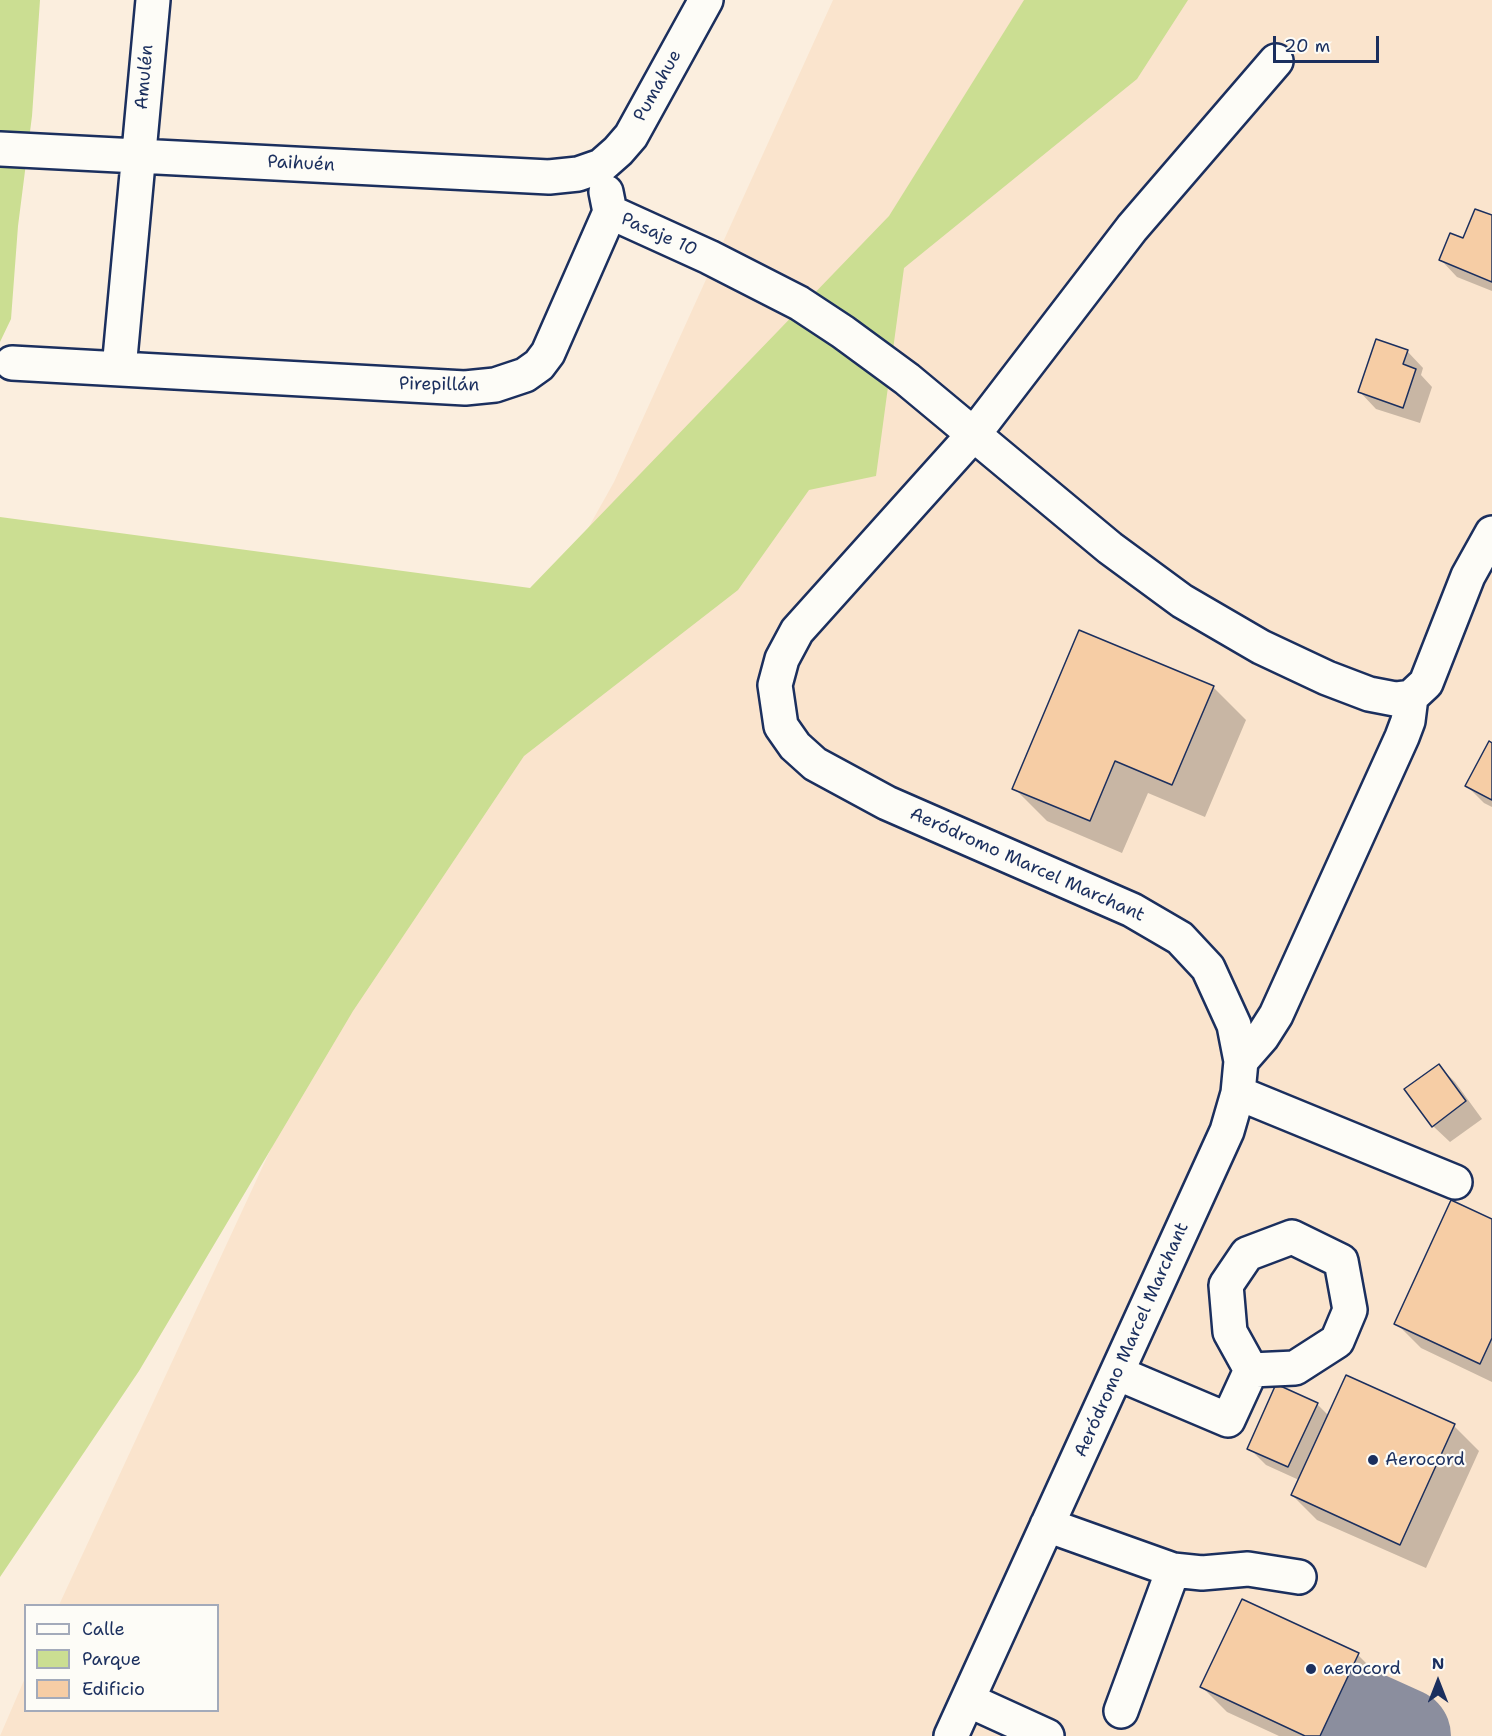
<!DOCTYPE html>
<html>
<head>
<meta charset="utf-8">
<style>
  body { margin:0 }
  #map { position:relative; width:1492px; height:1736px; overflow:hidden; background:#fbeede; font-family:"Shantell Sans",sans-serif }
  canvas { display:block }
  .legend { position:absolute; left:24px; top:1604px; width:195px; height:108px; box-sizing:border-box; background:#fdfcf7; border:2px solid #a3aaba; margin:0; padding:8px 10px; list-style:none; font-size:18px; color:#1b2f5e }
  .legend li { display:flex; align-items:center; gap:12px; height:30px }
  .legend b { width:30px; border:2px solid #a3aaba }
  .north { position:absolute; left:1408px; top:1652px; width:60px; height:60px; -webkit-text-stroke:4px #fdfcf7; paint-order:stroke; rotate:0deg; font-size:16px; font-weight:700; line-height:24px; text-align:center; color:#1b2f5e }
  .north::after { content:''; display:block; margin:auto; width:21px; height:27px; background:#1b2f5e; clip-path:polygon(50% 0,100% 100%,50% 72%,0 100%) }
  .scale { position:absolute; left:1273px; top:36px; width:106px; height:27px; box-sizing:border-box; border:3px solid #1b2f5e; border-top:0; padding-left:8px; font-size:18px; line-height:21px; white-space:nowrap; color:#1b2f5e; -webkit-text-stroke:4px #fdfcf7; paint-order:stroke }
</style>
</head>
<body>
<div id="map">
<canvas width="1492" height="1736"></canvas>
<ul class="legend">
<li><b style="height:8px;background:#fdfcf7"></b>Calle</li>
<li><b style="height:16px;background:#cbde92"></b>Parque</li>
<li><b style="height:16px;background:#f6cda5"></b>Edificio</li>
</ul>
<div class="north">N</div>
<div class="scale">20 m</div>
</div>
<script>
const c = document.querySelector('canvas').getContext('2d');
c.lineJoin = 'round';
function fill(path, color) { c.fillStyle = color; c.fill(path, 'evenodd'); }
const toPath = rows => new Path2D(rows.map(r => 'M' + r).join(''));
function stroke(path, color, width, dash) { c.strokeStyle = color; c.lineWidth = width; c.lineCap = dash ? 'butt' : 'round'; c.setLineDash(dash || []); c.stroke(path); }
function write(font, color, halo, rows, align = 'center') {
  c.font = font + ' "Shantell Sans",sans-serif'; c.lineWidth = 4.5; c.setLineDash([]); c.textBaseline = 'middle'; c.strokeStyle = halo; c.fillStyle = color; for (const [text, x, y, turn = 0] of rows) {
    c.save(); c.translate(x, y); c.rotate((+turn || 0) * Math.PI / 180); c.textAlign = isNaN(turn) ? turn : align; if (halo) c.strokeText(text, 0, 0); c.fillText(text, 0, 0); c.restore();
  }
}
fill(toPath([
  [833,0,1492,0,1492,1736,0,1736,25,1678,26,1710,218,1710,218,1606,59,1605,419,830,614,482]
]), '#fae4cd');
fill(toPath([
  [0,0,40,0,32,116,18,226,11,319,0,342],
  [1024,0,1188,0,1137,79,904,268,876,476,809,490,738,590,524,756,353,1011,139,1371,0,1577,0,517,530,588,889,216]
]), '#cbde92');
fill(toPath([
  [1492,217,1492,291,1457,277,1441,260],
  [1407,351,1423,368,1421,375,1432,387,1420,423,1376,409,1360,392],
  [1213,687,1246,720,1205,817,1148,793,1122,853,1047,821,1014,788],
  [1492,745,1492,807,1484,803,1467,786],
  [1438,1065,1455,1082,1482,1119,1450,1142,1433,1126],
  [1492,1221,1492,1382,1421,1348,1396,1323],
  [1317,1404,1329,1416,1454,1426,1479,1451,1426,1568,1317,1520,1292,1495,1299,1480,1266,1465,1249,1448],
  [1243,1601,1358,1655,1383,1680,1357,1736,1279,1736,1227,1712,1202,1687]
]), '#0003');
stroke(toPath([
  [1350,1712,1403,1736]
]), '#8b8e9e', 96);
const building = toPath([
  [1475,209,1492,215,1492,282,1439,260,1450,233,1463,238,1475,209],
  [1376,339,1408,350,1403,364,1416,369,1403,408,1358,392,1376,339],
  [1079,630,1214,686,1172,785,1115,761,1090,821,1012,789,1079,630],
  [1489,741,1492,743,1492,800,1465,786,1489,741],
  [1439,1064,1466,1101,1432,1127,1404,1089,1439,1064],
  [1451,1200,1492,1219,1492,1338,1480,1364,1394,1324,1451,1200],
  [1346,1375,1455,1424,1400,1545,1291,1495,1346,1375],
  [1276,1384,1318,1403,1288,1467,1247,1449,1276,1384],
  [1242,1599,1359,1653,1320,1736,1305,1736,1200,1687,1242,1599]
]);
fill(building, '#f6cda5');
stroke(building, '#1b2f5e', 1.5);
const minor = toPath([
  [0,149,549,177,578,174,601,166,618,151,631,136,706,0],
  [610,212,709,257,799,303,843,332,907,379,1110,548,1182,601,1261,647,1327,678,1369,694,1395,699,1411,697,1426,683,1468,576,1492,533],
  [12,363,465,388,495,385,525,375,539,365,548,353,610,212,606,192],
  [119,369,153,0],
  [1241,1061,1262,1037,1276,1015,1402,737,1408,721,1411,697],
  [1238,1093,1455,1182],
  [1117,1373,1228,1420,1251,1370,1295,1368,1337,1341,1350,1310,1341,1261,1292,1237,1247,1254,1226,1285,1230,1332,1251,1370],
  [1047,1525,1173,1570,1202,1573,1248,1569,1299,1577],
  [968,1700,1047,1736],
  [1121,1711,1173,1570],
  [951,1736,1227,1131,1238,1093,1241,1061,1234,1025,1208,968,1180,938,1132,910,887,803,815,764,795,746,781,726,775,685,782,659,797,631,974,434,1132,228,1276,61]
]);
stroke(minor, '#1b2f5e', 38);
stroke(minor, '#fdfcf7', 33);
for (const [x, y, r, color] of [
  [1373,1460,6,"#1b2f5e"],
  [1311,1669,6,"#1b2f5e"]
]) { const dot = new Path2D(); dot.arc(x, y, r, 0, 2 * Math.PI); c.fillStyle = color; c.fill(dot); stroke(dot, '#fdfcf7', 2); }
write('18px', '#1b2f5e', '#fdfcf7', [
  ["Amulén",145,77,-85],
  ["Pumahue",658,86,-61],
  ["Paihuén",301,164,3],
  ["Pasaje 10",659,235,24],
  ["Pirepillán",439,385,1],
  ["Aeródromo Marcel Marchant",1027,865,24],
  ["Aeródromo Marcel Marchant",1132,1340,-66]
]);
write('18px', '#1b2f5e', '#fdfcf7', [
  ["Aerocord",1385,1460],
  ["aerocord",1323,1669]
], 'left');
</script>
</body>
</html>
